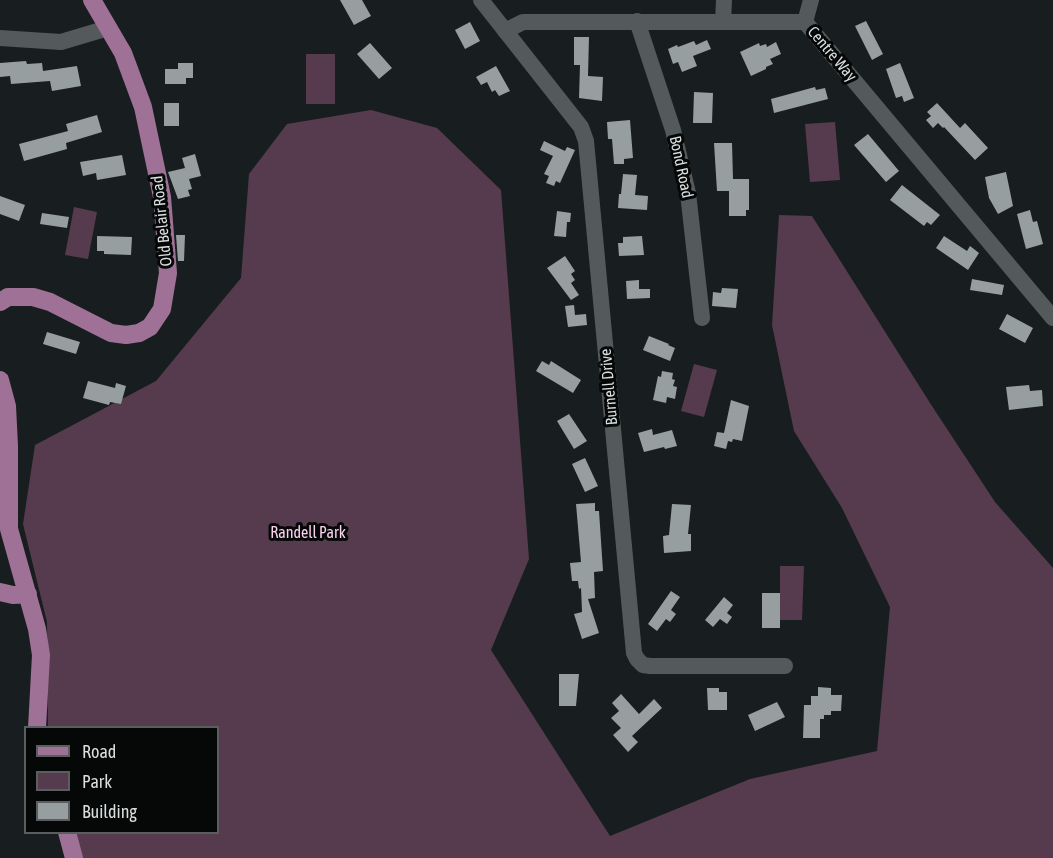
<!DOCTYPE html>
<html>
<head>
<meta charset="utf-8">
<style>
  body { margin:0 }
  #map { position:relative; width:1053px; height:858px; overflow:hidden; background:#181e1f; font-family:"Asap Condensed",sans-serif }
  canvas { display:block }
  .legend { position:absolute; left:24px; top:726px; width:195px; height:108px; box-sizing:border-box; background:#060808; border:2px solid #5b5e5e; margin:0; padding:8px 10px; list-style:none; font-size:18px; color:#dadedf }
  .legend li { display:flex; align-items:center; gap:12px; height:30px }
  .legend b { width:30px; border:2px solid #5b5e5e }
</style>
</head>
<body>
<div id="map">
<canvas width="1053" height="858"></canvas>
<ul class="legend">
<li><b style="height:8px;background:#9f7196"></b>Road</li>
<li><b style="height:16px;background:#553b4d"></b>Park</li>
<li><b style="height:16px;background:#979ea0"></b>Building</li>
</ul>
</div>
<script>
const c = document.querySelector('canvas').getContext('2d');
c.lineJoin = 'round';
function fill(path, color) { c.fillStyle = color; c.fill(path, 'evenodd'); }
const toPath = rows => new Path2D(rows.map(r => 'M' + r).join(''));
function stroke(path, color, width, dash) { c.strokeStyle = color; c.lineWidth = width; c.lineCap = dash ? 'butt' : 'round'; c.setLineDash(dash || []); c.stroke(path); }
function write(font, color, halo, rows, align = 'center') {
  c.font = font + ' "Asap Condensed",sans-serif'; c.lineWidth = 6; c.setLineDash([]); c.textBaseline = 'middle'; c.strokeStyle = halo; c.fillStyle = color; for (const [text, x, y, turn = 0] of rows) {
    c.save(); c.translate(x, y); c.rotate((+turn || 0) * Math.PI / 180); c.textAlign = isNaN(turn) ? turn : align; if (halo) c.strokeText(text, 0, 0); c.fillText(text, 0, 0); c.restore();
  }
}
fill(toPath([
  [306,54,335,54,335,104,306,104],
  [371,110,437,128,501,190,529,559,491,650,610,836,750,779,877,751,890,607,842,508,794,431,772,325,779,215,812,216,930,403,995,502,1053,568,1053,858,80,858,76,833,218,832,218,728,48,727,47,622,23,524,35,445,156,381,241,278,249,174,287,124],
  [835,122,840,180,810,182,805,124],
  [74,207,97,212,88,259,65,255],
  [694,364,717,370,704,417,681,411],
  [780,566,804,566,802,620,780,620]
]), '#553b4d');
fill(toPath([
  [340,0,362,0,371,16,354,25],
  [866,21,883,54,872,60,855,26],
  [470,22,480,41,465,49,455,30],
  [574,37,589,37,588,76,603,77,602,101,579,98,580,65,574,65],
  [707,40,711,49,693,56,697,66,682,72,678,62,673,64,668,49,677,45,678,47,694,41,696,45],
  [776,42,781,54,770,59,773,64,766,67,766,69,751,76,740,52,759,43,760,46,766,44,767,47],
  [370,43,392,68,379,79,357,54],
  [26,61,27,64,42,63,43,71,77,66,81,86,52,91,50,81,11,84,10,76,0,77,0,63],
  [178,63,193,63,193,78,186,78,186,84,165,84,165,69,178,69],
  [900,63,914,98,904,102,902,96,896,98,886,69],
  [496,66,510,91,499,96,495,90,492,92,487,82,481,85,476,77],
  [815,87,816,90,825,88,828,99,774,113,771,99],
  [694,92,713,93,712,123,693,123],
  [164,103,179,103,179,126,164,126],
  [937,103,960,128,965,123,988,148,975,160,944,127,943,128,938,123,933,128,926,120,931,116,927,112],
  [97,115,102,132,66,143,67,149,24,161,19,144,68,131,66,124],
  [630,120,633,158,624,159,624,164,614,164,612,139,608,139,607,122],
  [868,134,899,171,886,182,854,145],
  [544,141,565,151,567,147,575,150,560,183,556,181,554,186,546,183,549,176,544,174,553,156,540,150],
  [714,143,732,143,733,179,749,179,749,210,746,210,746,216,729,216,729,191,717,191],
  [195,154,201,176,189,179,192,189,188,190,190,196,178,199,168,172,185,168,182,158],
  [122,155,126,175,97,180,96,173,83,176,80,162],
  [1006,172,1013,206,998,214,989,198,985,177],
  [623,174,637,175,635,195,648,196,647,210,618,208,619,194,621,194],
  [902,185,940,215,931,225,927,222,924,226,890,200],
  [0,196,25,205,19,221,0,214],
  [1030,210,1033,222,1037,221,1043,244,1026,249,1017,214],
  [557,211,571,213,570,222,567,222,566,237,554,236],
  [42,213,69,217,67,228,40,224],
  [176,235,185,235,184,261,178,261],
  [97,236,132,237,131,255,104,254,104,251,97,251],
  [642,236,644,255,619,256,618,243,623,243,623,237],
  [944,236,967,251,970,246,979,253,968,270,936,248],
  [565,256,575,271,571,274,575,280,571,283,579,295,571,300,547,268],
  [972,279,1004,285,1002,295,970,290],
  [639,280,639,289,650,289,650,298,627,299,626,281],
  [722,288,738,289,736,308,712,306,713,292,721,293],
  [574,305,575,315,586,314,587,325,568,327,565,306],
  [1007,314,1033,328,1025,343,999,329],
  [47,332,80,342,76,354,43,344],
  [649,336,669,344,668,345,675,348,670,361,643,350],
  [542,361,549,365,551,361,581,380,573,393,536,371],
  [662,371,673,373,672,379,675,380,673,386,677,387,675,399,667,397,666,403,653,400,658,376,661,377],
  [88,381,115,388,116,383,126,386,121,404,110,402,109,405,83,398],
  [1029,385,1030,391,1042,390,1043,406,1009,410,1006,387],
  [731,400,749,406,742,441,733,439,732,442,728,441,726,449,714,446,717,432,724,433],
  [569,414,587,441,574,449,557,421],
  [652,429,653,435,672,430,677,446,665,449,664,447,644,452,638,433],
  [585,458,598,486,585,492,572,464],
  [595,503,595,511,599,511,603,571,594,572,595,598,588,599,599,633,582,639,574,614,582,612,581,588,579,589,578,581,572,581,570,563,581,562,576,504],
  [672,504,691,505,688,534,691,534,691,551,664,553,663,536,669,535],
  [671,591,680,597,671,610,676,614,670,622,666,619,657,631,648,624],
  [762,593,780,593,780,628,762,628],
  [724,597,733,605,727,613,732,617,727,624,720,619,713,627,705,620],
  [559,674,579,674,576,706,559,706],
  [818,687,831,688,831,695,842,695,841,711,831,711,831,715,824,715,824,719,820,719,820,738,803,738,804,705,811,705,811,696,818,696],
  [707,688,719,688,719,692,727,692,727,710,708,710],
  [621,694,639,714,654,699,662,708,632,736,638,742,628,752,613,735,621,728,611,718,619,711,612,703],
  [777,702,785,717,755,731,748,715]
]), '#979ea0');
stroke(toPath([
  [481,0,581,127,586,141,634,653,637,659,643,665,650,666,785,666],
  [637,21,673,130,688,193,702,318],
  [723,22,724,0],
  [805,22,811,0],
  [505,31,523,22,805,22,1053,318],
  [0,38,61,42,108,28]
]), '#545a5c', 16);
stroke(toPath([
  [0,302,8,297,33,297,50,302,111,333,126,335,139,333,150,327,162,309,168,273,162,197,143,107,123,53,92,0],
  [0,380,7,406,9,446,9,529,37,629,41,655,37,728],
  [0,592,13,595,28,594],
  [67,832,74,858]
]), '#9f7196', 18);
write('16px', '#dadedf', '#060808', [
  ["Centre Way",832,54,50],
  ["Bond Road",681,167,78],
  ["Old Belair Road",162,221,-96],
  ["Burnell Drive",609,387,-95]
]);
write('16px', '#fad1ed', '#060808', [
  ["Randell Park",308,533]
]);
</script>
</body>
</html>
